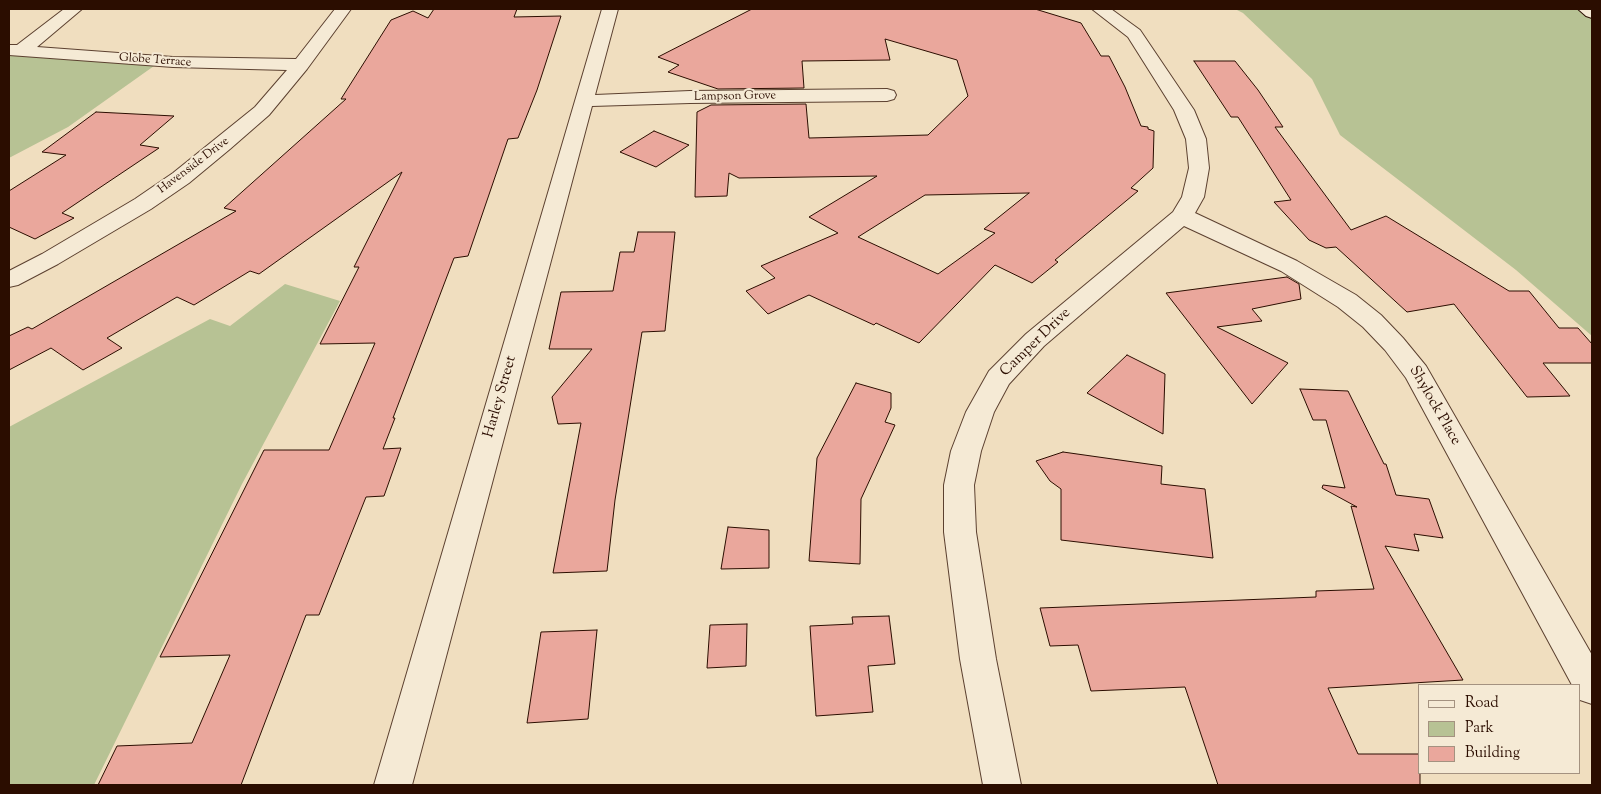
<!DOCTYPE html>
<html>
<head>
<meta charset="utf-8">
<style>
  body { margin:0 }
  #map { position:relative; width:1601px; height:794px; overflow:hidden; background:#f0debf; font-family:"Sorts Mill Goudy",serif }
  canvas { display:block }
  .frame { position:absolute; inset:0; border:10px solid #2b0d00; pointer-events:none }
  .legend { position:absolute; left:1418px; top:684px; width:162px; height:90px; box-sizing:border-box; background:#f5ead5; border:1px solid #a49280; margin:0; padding:6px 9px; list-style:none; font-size:15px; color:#2b0d00 }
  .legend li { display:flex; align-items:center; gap:10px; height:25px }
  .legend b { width:25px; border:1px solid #a49280 }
</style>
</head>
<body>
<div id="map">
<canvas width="1601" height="794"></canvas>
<div class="frame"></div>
<ul class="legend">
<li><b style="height:6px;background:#f5ead5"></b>Road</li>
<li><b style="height:14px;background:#b7c294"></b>Park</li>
<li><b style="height:14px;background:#eaa79c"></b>Building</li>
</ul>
</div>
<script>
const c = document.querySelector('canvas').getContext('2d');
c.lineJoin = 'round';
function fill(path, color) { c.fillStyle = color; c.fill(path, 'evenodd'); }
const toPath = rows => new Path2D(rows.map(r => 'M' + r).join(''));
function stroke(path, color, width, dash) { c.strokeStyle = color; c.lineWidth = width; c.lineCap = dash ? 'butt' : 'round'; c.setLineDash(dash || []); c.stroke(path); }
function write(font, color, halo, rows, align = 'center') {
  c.font = font + ' "Sorts Mill Goudy",serif'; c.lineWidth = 4; c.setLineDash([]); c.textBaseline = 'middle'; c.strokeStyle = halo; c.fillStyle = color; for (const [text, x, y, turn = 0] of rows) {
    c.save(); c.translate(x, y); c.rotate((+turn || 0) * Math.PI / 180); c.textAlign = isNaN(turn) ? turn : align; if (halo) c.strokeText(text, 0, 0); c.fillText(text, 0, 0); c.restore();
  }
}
fill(toPath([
  [1235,9,1592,9,1592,336,1516,270,1340,135,1312,79,1243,13],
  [9,49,161,61,68,127,9,158],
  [285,284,340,301,242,484,94,785,9,785,9,427,210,319,230,326]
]), '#b7c294');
const building = toPath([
  [434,9,517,9,514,17,561,16,537,90,518,138,508,139,468,256,454,258,393,418,395,418,383,449,401,448,384,496,366,497,319,615,306,615,241,785,98,785,117,746,192,743,230,655,160,657,264,450,329,450,375,343,320,344,359,267,354,267,402,172,259,274,250,271,194,305,177,297,107,338,122,348,83,370,51,348,9,370,9,336,28,327,32,329,236,211,224,208,346,99,341,99,391,20,413,11,428,18,434,9],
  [752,9,1035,9,1081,23,1101,56,1109,56,1125,87,1141,126,1148,127,1148,129,1154,131,1153,168,1131,188,1138,191,1055,260,1058,262,1032,283,995,265,919,343,876,323,874,325,809,295,768,314,746,291,775,278,761,266,838,233,809,217,877,176,739,178,729,173,727,196,695,197,697,112,711,105,806,104,809,138,928,135,968,96,957,60,885,39,890,60,802,61,804,88,718,89,668,72,679,65,658,57,752,9],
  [1029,193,984,229,995,233,938,274,858,237,925,195,1029,193],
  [1194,61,1235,61,1258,90,1283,127,1275,127,1351,230,1386,216,1509,291,1529,291,1559,328,1578,328,1592,344,1592,363,1543,363,1570,396,1527,397,1454,304,1407,312,1336,247,1326,248,1309,240,1274,202,1291,200,1238,117,1231,117,1194,61],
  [96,112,174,116,140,145,159,148,62,213,74,218,35,239,9,227,9,191,66,155,42,152,96,112],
  [654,131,689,145,656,167,620,152,654,131],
  [638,232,675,232,665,331,642,332,615,500,607,571,553,573,581,423,558,424,552,397,592,349,549,349,561,292,613,291,620,252,634,252,638,232],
  [1287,277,1299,284,1301,299,1252,309,1262,321,1217,327,1288,363,1252,404,1166,293,1287,277],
  [1127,355,1165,374,1163,434,1087,393,1127,355],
  [856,383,891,393,891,408,885,422,895,425,861,499,860,564,809,561,817,458,856,383],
  [1300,389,1348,391,1384,464,1386,464,1396,495,1429,499,1443,538,1414,534,1419,551,1385,546,1463,680,1328,688,1358,754,1420,754,1420,785,1218,785,1185,687,1091,691,1078,645,1050,646,1040,608,1316,597,1316,591,1374,589,1351,506,1357,507,1322,488,1323,485,1345,488,1326,420,1313,420,1300,389],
  [1063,452,1162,466,1161,484,1205,489,1213,558,1061,540,1061,489,1050,481,1036,461,1063,452],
  [728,527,769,530,769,568,721,569,728,527],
  [889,616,895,664,868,666,873,712,816,716,810,626,853,624,852,617,889,616],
  [747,624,746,666,707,668,710,625,747,624],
  [597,630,588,719,527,723,541,632,597,630]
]);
fill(building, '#eaa79c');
stroke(building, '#2b0d00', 1);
const street = toPath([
  [64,9,82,9,37,47,173,57,296,59,335,9,351,9,307,69,269,115,230,149,189,183,151,209,58,264,18,285,9,287,9,271,42,254,135,199,173,173,255,107,287,70,173,67,9,55,9,45,17,45,64,9],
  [602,9,618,9,595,95,690,91,887,89,894,91,896,95,894,99,887,101,690,103,592,106,412,785,374,785,602,9],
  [1092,9,1111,9,1140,30,1194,110,1206,139,1209,168,1204,197,1195,213,1297,261,1356,295,1381,315,1403,338,1426,366,1592,655,1592,704,1580,700,1580,685,1572,685,1406,378,1385,350,1363,327,1338,307,1281,271,1184,226,1044,346,1009,384,994,412,981,451,974,485,976,532,996,659,1021,785,983,785,960,659,944,532,944,485,951,451,966,412,989,371,1026,334,1173,212,1182,197,1189,168,1186,139,1174,110,1128,37,1092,9]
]);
const secondary = toPath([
  [1578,9,1592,9,1592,18,1586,16,1578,9]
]);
stroke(street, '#5c4130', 2);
stroke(secondary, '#2b0d00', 2);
fill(street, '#f5ead5');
fill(secondary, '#f5ead5');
write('12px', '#2b0d00', '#f5ead5', [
  ["Globe Terrace",155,61,4],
  ["Lampson Grove",735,97,-1],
  ["Havenside Drive",194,166,-37]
]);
write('15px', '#2b0d00', '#f5ead5', [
  ["Camper Drive",1036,343,-44],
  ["Harley Street",501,397,-74],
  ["Shylock Place",1434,406,60]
]);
</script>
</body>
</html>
